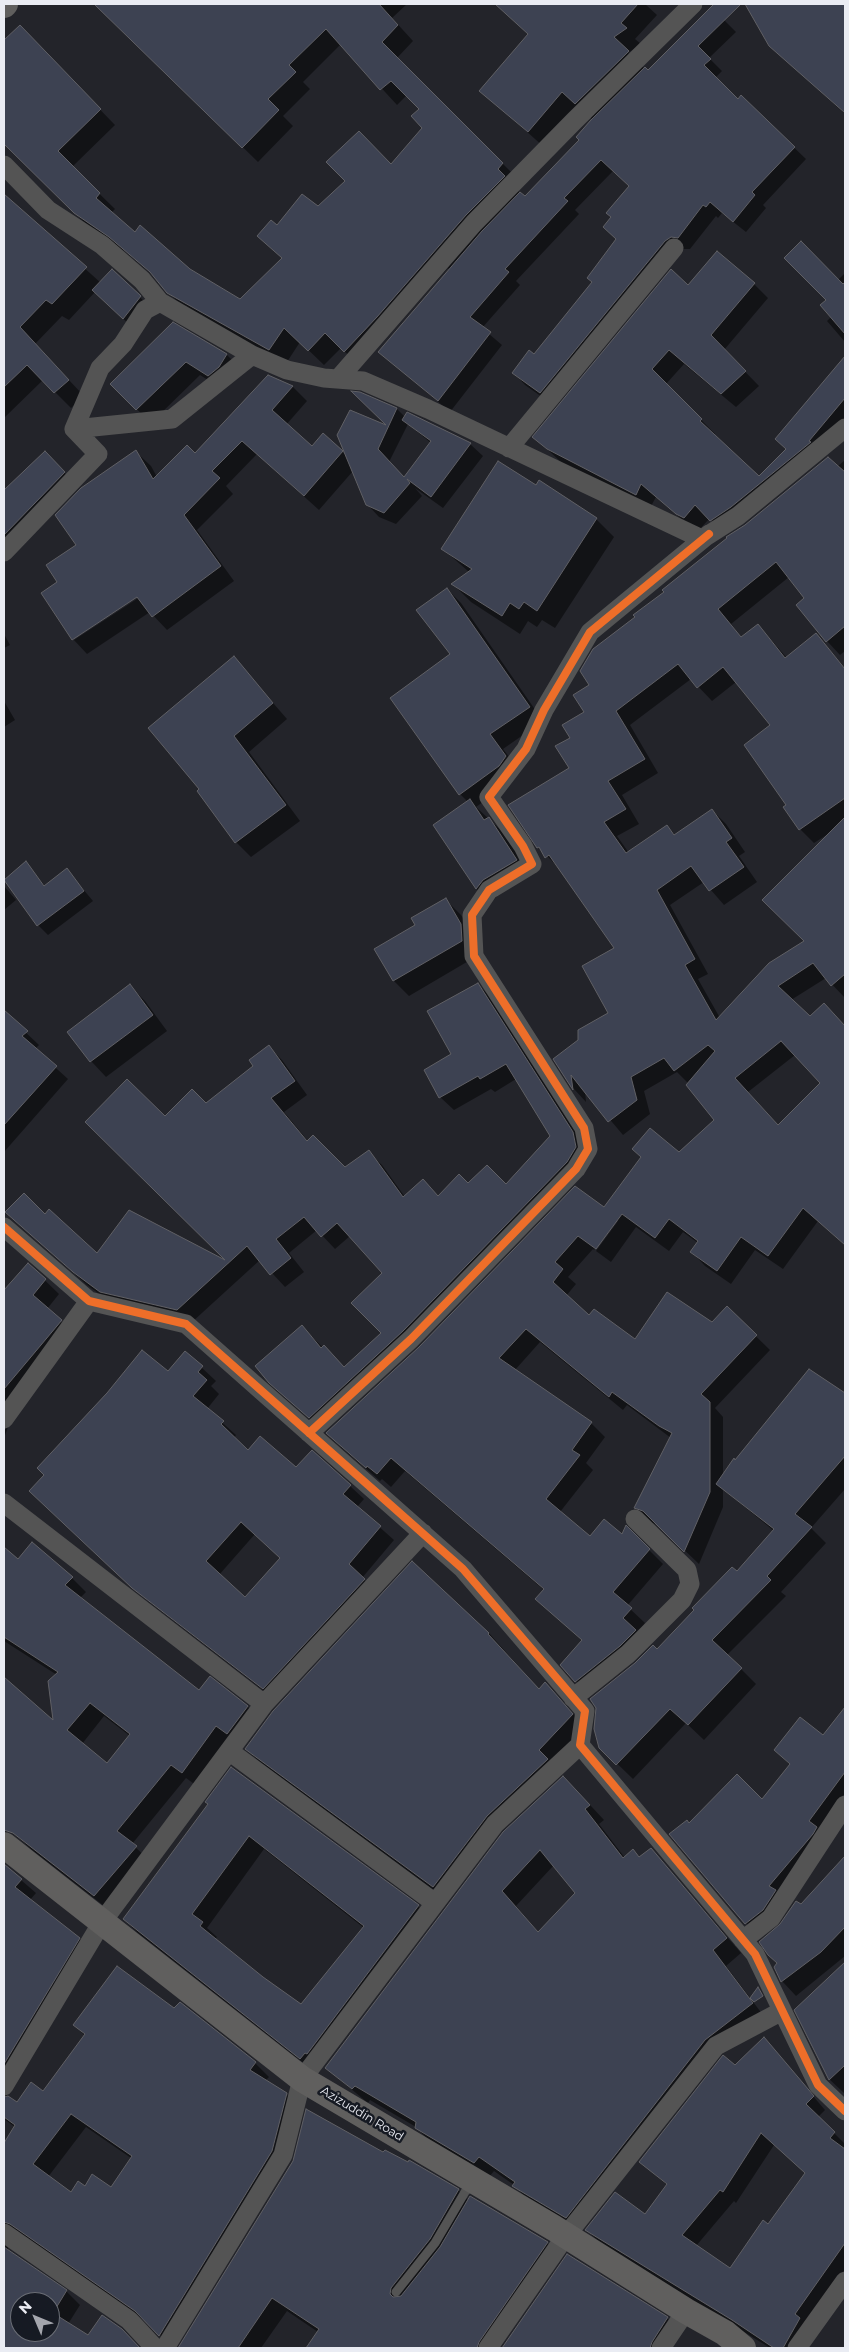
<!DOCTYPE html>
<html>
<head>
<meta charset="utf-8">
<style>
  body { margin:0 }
  #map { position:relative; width:849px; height:2352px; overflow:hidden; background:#23242a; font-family:Montserrat,sans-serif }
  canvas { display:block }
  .frame { position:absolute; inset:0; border:5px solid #eaecf3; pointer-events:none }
  .north { position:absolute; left:10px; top:2292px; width:50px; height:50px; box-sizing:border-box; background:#161a23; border:1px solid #6b6e76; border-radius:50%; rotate:315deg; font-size:14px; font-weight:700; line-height:20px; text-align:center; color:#eaecf3 }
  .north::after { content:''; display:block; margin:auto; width:18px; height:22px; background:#a4a6ad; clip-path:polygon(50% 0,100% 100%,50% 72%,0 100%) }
</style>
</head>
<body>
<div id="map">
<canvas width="849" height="2352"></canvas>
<div class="frame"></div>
<div class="north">N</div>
</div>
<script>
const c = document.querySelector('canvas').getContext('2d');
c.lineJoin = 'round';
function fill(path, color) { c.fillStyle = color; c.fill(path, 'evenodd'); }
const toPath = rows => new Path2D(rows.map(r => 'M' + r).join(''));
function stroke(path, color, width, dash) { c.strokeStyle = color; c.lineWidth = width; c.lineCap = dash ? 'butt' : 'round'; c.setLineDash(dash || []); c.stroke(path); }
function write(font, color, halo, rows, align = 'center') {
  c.font = font + ' Montserrat,sans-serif'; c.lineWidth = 5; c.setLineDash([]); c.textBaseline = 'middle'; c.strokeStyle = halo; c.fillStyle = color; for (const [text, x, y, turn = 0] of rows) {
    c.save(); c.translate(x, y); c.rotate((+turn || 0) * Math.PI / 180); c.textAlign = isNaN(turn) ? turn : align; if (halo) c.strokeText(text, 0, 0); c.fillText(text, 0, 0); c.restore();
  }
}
fill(toPath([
  [96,4,407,4,392,18,413,41,397,58,518,179,512,185,525,198,580,140,593,120,578,106,544,147,481,91,529,35,495,4,645,4,657,15,635,39,641,44,628,53,648,72,712,8,736,32,709,58,722,71,715,78,738,100,741,97,806,159,763,205,766,208,746,232,722,213,718,218,716,216,690,249,683,249,552,404,525,385,514,373,534,355,593,282,617,240,630,186,613,171,575,210,579,214,516,281,520,285,482,328,502,345,450,412,380,352,450,270,448,268,360,366,341,348,324,365,300,342,285,365,184,309,156,278,126,252,91,229,4,142,4,42,20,27,115,125,72,167,115,209,111,213,135,234,189,270,240,301,283,259,277,227,318,208,391,166,424,128,421,109,407,95,397,105,341,44,303,82,310,89,283,116,293,126,258,162],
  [747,4,845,4,845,114,770,45],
  [4,196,101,283,112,270,150,307,133,328,95,292,69,320,62,316,35,344,84,396,71,408,43,380,4,418],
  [845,273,845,342,827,321,832,316,827,300,838,280],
  [754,284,768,298,724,350,759,386,736,407,684,364,666,384,715,434,713,435,760,478,787,450,776,439,845,358,845,429,725,534,710,518,698,531,692,528,656,497,650,508,562,463,534,437,688,287],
  [173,324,227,355,240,368,222,389,200,375,151,423,111,384],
  [268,377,293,387,307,401,286,425,312,448,323,435,348,457,351,411,390,428,354,393,397,409,405,417,407,414,470,444,483,456,443,508,415,488,422,496,396,524,379,517,367,504,353,471,319,510,257,454,226,486,233,494,197,530,234,581,167,630,150,612,87,654,73,639,59,582,78,545,136,452,151,466,157,477,195,455],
  [408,424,431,443,404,478,389,462],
  [142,592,143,595,74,640,74,637],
  [45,452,76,485,4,559,4,491],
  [845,460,845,651,840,655,827,641,806,598,789,577,731,624,742,638,758,625,787,658,816,635,845,668,845,998,826,978,791,1000,810,1017,823,1005,845,1027,845,1245,818,1221,783,1269,755,1250,731,1284,705,1266,692,1252,698,1243,683,1232,669,1251,636,1227,611,1262,596,1251,618,1221,617,1219,594,1250,593,1249,568,1277,576,1284,566,1296,590,1317,635,1341,712,1324,727,1308,770,1350,715,1408,723,1417,723,1476,810,1371,845,1395,845,1489,811,1528,826,1543,781,1592,786,1596,727,1655,756,1684,704,1740,686,1723,633,1779,600,1747,657,1651,737,1573,774,1531,723,1489,723,1507,699,1564,658,1525,650,1522,636,1508,671,1438,627,1405,623,1410,540,1342,515,1370,591,1423,605,1437,586,1463,593,1470,560,1512,590,1538,622,1536,626,1527,663,1564,627,1606,645,1623,590,1695,576,1681,583,1641,537,1599,544,1590,405,1471,391,1487,382,1479,380,1481,341,1447,604,1209,679,1154,716,1120,689,1084,677,1072,644,1091,650,1114,623,1135,585,1090,586,1102,574,1089,555,1059,610,1013,616,949,561,870,538,847,570,769,572,738,586,713,590,685],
  [691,679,712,701,736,682,772,725,800,829,814,843,831,832,806,941,720,1018,698,979,708,974,670,905,704,882,724,905,757,882,739,856,745,852,726,824,712,810,676,836,667,826,629,853,617,836,639,824,622,795,658,773,630,725],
  [795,1055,822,1083,779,1126,748,1092],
  [536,486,596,519,614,537,555,628,542,620,537,627,528,621,520,634,471,602,453,584,469,572,443,549],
  [447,589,461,603,543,721,503,749,520,771,513,780,476,807,504,833,531,875,498,895,491,903,476,888,468,802,460,794],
  [4,634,10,645,4,648],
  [234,658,287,719,249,752,300,821,251,857,236,842,201,789],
  [4,701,15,720,4,727],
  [26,863,45,886,67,870,93,901,48,935,38,925,4,879],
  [4,886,16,900,4,910],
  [446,900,461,915,476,940,477,956,409,996,394,981,376,950,417,925],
  [477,984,491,997,586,1147,323,1430,284,1396,302,1327,344,1368,383,1333,384,1274,350,1236,335,1249,317,1230,289,1253,304,1272,285,1287,260,1260,191,1323,114,1305,87,1285,20,1225,45,1216,97,1254,130,1212,229,1264,87,1122,166,1118,206,1105,255,1066,269,1047,282,1060,307,1095,284,1112,308,1141,345,1169,368,1152,382,1165,405,1197,439,1197,468,1185,506,1185,552,1137,516,1079,495,1092,491,1089,454,1110,440,1097,452,1055],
  [130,986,145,1001,167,1031,106,1077,91,1061,69,1032],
  [4,1012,39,1045,35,1049,68,1079,4,1152],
  [28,1264,59,1294,47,1309,75,1335,8,1427,4,1438,4,1293],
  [186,1353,216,1381,211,1386,219,1394,207,1409,236,1435,234,1438,248,1452,350,1486,364,1499,357,1507,394,1540,362,1578,378,1593,277,1701,148,1601,44,1504],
  [255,1534,281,1558,245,1599,219,1575],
  [4,1549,18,1560,72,1578,86,1592,80,1598,199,1691,210,1678,248,1707,262,1721,197,1786,186,1778,132,1844,150,1861,108,1909,32,1850,4,1824,4,1678,54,1724,57,1675,4,1641],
  [104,1716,130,1736,107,1764,82,1744],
  [412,1563,489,1633,540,1691,546,1684,586,1728,501,1830,447,1900,260,1762,246,1749],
  [845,1709,845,1804,759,1937,746,1923,690,1824,762,1800,790,1765,775,1750,823,1737],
  [232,1768,418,1906,433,1921,315,2072,138,1933,124,1919,209,1805],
  [264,1849,364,1928,301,2005,262,1978,215,1939,217,1937,207,1928],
  [578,1792,604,1820,599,1824,625,1858,640,1858,651,1849,741,1953,726,1966,766,2019,720,2054,581,2232,528,2200,514,2185,494,2171,489,2177,431,2143,416,2127,370,2100,368,2103,326,2068],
  [554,1865,577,1893,539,1933,516,1906],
  [845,1858,845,1956,796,1996,782,1981,775,1967,802,1905],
  [4,1862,6,1867,36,1893,30,1900,79,1938,93,1953,6,2098,17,2104,44,2093,85,2036,75,2025,174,2010,255,2063,269,2077,265,2081,286,2094,300,2108,173,2348,148,2323,26,2237,9,2240,8,2250,66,2291,80,2305,68,2324,89,2336,121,2330,139,2348,4,2348,4,2145,15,2127,4,2119],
  [86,2127,131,2158,111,2189,85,2188,71,2194,48,2177],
  [20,2302,50,2302,50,2332,20,2332],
  [839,1969,845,1975,844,2093,828,2078],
  [764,2039,825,2110,818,2117,845,2144,845,2274,803,2348,770,2348,599,2242,587,2230,645,2216,667,2185,641,2162],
  [774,2145,806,2173,768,2225,730,2270,696,2246,734,2201,736,2203],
  [384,2153,409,2164,410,2162,458,2190,469,2201,547,2243,561,2257,498,2348,308,2348,318,2332,287,2311,261,2348,180,2348,294,2161],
  [567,2256,667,2318,681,2332,671,2348,503,2348]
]), '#0007');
const building = toPath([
  [94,4,379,4,398,25,382,42,503,163,498,169,505,176,466,215,377,317,344,352,325,333,308,351,284,328,269,350,167,293,150,272,109,237,74,213,4,144,4,40,20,25,101,109,58,151,100,193,96,198,135,232,140,225,190,269,240,299,282,258,257,236,271,220,277,225,302,194,318,206,345,181,326,162,359,131,391,164,422,128,411,116,419,109,391,81,380,90,326,29,289,65,296,72,268,99,279,110,242,148,94,4],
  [495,4,638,4,621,23,627,28,614,37,629,51,575,104,562,92,528,132,479,91,528,34,495,4],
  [714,4,741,4,698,46,711,59,704,65,738,99,741,95,795,147,752,192,755,195,733,222,710,202,706,207,703,205,678,238,671,237,665,241,540,393,512,373,529,350,534,354,592,282,587,278,616,239,603,227,611,217,606,213,629,186,601,160,564,198,568,201,505,269,509,272,470,317,491,332,438,401,378,352,482,231,520,192,525,196,579,140,576,137,591,120,645,67,648,70,714,4],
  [745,4,845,4,845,113,769,46,745,4],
  [4,194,87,267,52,304,46,300,20,327,69,380,54,393,27,365,4,387,4,194],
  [801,241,843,284,845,282,845,334,820,305,826,300,784,258,801,241],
  [717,251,755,283,711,335,746,371,721,394,669,350,652,369,702,419,700,421,759,476,786,449,775,439,845,356,845,398,809,441,811,442,731,507,710,521,695,505,684,518,676,514,641,484,636,495,547,449,532,437,671,269,688,285,717,251],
  [112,269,141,296,123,319,92,290,112,269],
  [173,322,227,354,219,367,208,376,186,362,136,410,110,384,173,322],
  [268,375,293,386,272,410,312,446,323,433,343,451,304,496,242,441,212,471,220,478,184,515,221,566,152,617,137,597,72,640,41,593,57,582,46,565,76,545,55,515,81,488,136,450,153,479,187,445,195,453,268,375],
  [351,391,360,392,397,408,378,449,404,477,431,441,402,420,407,412,471,443,431,497,407,479,410,483,384,513,366,505,337,435,350,410,386,425,351,391],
  [45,451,65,472,4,535,4,490,45,451],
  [828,457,845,472,845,626,826,642,796,605,804,598,776,562,718,609,741,637,758,624,785,658,816,633,845,669,845,798,799,830,783,807,786,805,744,745,770,725,723,667,697,688,678,664,616,711,645,759,608,781,626,809,604,822,626,853,667,825,674,835,712,809,732,838,726,842,744,867,709,891,691,866,657,890,695,959,685,965,716,1020,769,963,804,941,762,900,845,817,845,974,831,986,813,963,778,986,810,1016,824,1003,845,1026,845,1245,803,1208,768,1256,741,1237,717,1271,690,1252,698,1241,669,1219,655,1238,622,1214,596,1249,578,1236,555,1262,563,1269,553,1282,589,1315,594,1309,635,1339,667,1292,712,1322,727,1306,757,1335,701,1394,710,1402,710,1492,684,1552,643,1511,634,1508,672,1433,659,1426,612,1392,609,1397,526,1329,499,1358,592,1422,572,1450,580,1455,546,1499,590,1536,604,1519,622,1534,626,1525,650,1549,613,1592,632,1608,623,1618,636,1630,620,1646,575,1682,560,1665,582,1640,535,1599,544,1589,391,1458,377,1474,367,1466,366,1468,326,1433,419,1347,575,1186,604,1207,641,1157,632,1149,650,1128,679,1152,714,1120,686,1085,715,1051,708,1045,674,1071,664,1058,631,1077,637,1100,608,1122,571,1075,573,1090,553,1059,578,1040,578,1030,608,1013,582,966,614,948,549,855,545,858,539,847,537,848,508,805,569,768,555,746,570,738,562,725,584,712,573,695,589,685,580,671,593,649,635,617,633,615,664,592,662,590,727,538,726,537,745,525,828,457],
  [781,1041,820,1083,778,1125,735,1078,781,1041],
  [498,461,536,485,539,480,597,518,537,611,524,602,519,609,510,603,502,616,451,584,472,569,441,549,498,461],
  [447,588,530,707,490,734,506,756,499,766,459,795,390,698,450,654,416,610,447,588],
  [234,656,273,703,234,736,286,805,235,843,197,791,199,789,148,728,234,656],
  [470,799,484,820,489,817,517,860,483,880,476,889,433,825,470,799],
  [26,861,44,886,67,868,84,891,37,926,4,880,26,861],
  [446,898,461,924,462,941,393,981,374,949,415,925,411,918,446,898],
  [478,983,573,1132,576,1147,567,1162,403,1331,309,1418,269,1383,255,1366,302,1325,321,1348,324,1345,344,1367,381,1333,351,1303,382,1273,337,1223,321,1237,304,1217,276,1239,291,1258,270,1275,247,1246,177,1310,100,1292,73,1272,5,1212,24,1193,45,1214,49,1209,97,1253,129,1210,225,1260,85,1122,127,1079,165,1116,192,1089,206,1103,253,1066,249,1060,269,1045,295,1081,271,1098,307,1141,313,1135,345,1167,369,1150,403,1197,423,1179,438,1196,459,1174,468,1183,487,1165,506,1184,550,1136,506,1064,480,1079,478,1076,439,1098,424,1070,451,1054,427,1011,478,983],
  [130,984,153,1015,90,1062,67,1032,130,984],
  [4,1010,28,1031,22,1036,57,1066,4,1125,4,1010],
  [28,1263,46,1279,33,1295,62,1320,4,1389,4,1290,28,1263],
  [142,1350,168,1371,185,1351,203,1366,198,1372,207,1380,193,1396,224,1421,221,1424,248,1450,260,1436,296,1467,312,1450,351,1485,343,1494,381,1526,349,1564,365,1579,263,1689,132,1588,29,1491,44,1475,37,1468,107,1393,142,1350],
  [241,1522,280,1558,245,1597,206,1561,241,1522],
  [809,1369,845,1393,845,1456,795,1514,812,1527,767,1576,771,1580,712,1640,742,1668,688,1725,670,1709,616,1765,599,1748,594,1729,596,1708,590,1699,635,1663,653,1645,657,1649,694,1610,692,1608,732,1567,737,1571,774,1529,716,1484,734,1458,735,1460,809,1369],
  [32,1542,73,1577,65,1585,199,1690,210,1676,248,1706,227,1734,216,1726,182,1773,171,1765,117,1831,137,1846,94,1896,13,1833,4,1830,4,1677,53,1720,48,1681,58,1672,4,1637,4,1547,18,1559,32,1542],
  [90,1703,130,1734,107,1763,67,1730,90,1703],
  [412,1561,489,1633,488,1634,539,1689,545,1682,573,1714,539,1750,548,1759,487,1816,433,1887,245,1749,273,1711,412,1561],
  [845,1707,845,1772,809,1821,817,1827,813,1834,769,1886,776,1890,763,1910,745,1924,669,1834,687,1820,689,1823,737,1774,762,1799,790,1764,774,1750,800,1717,823,1735,845,1707],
  [231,1767,419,1905,307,2054,305,2053,300,2059,123,1919,208,1804,205,1802,231,1767],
  [249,1836,364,1926,301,2004,263,1977,200,1926,203,1922,192,1914,249,1836],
  [563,1776,590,1805,585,1809,623,1858,633,1849,639,1857,651,1848,727,1938,713,1950,753,2003,705,2040,566,2218,512,2186,515,2182,479,2157,474,2163,415,2128,416,2122,355,2086,352,2089,325,2068,503,1832,563,1776],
  [540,1850,575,1893,538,1932,502,1891,540,1850],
  [845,1856,845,1927,821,1952,781,1982,774,1967,777,1963,768,1955,759,1942,780,1924,796,1901,801,1904,845,1856],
  [4,1864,22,1879,15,1887,80,1938,4,2064,4,1864],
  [845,1962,845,2065,829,2080,794,2010,845,1962],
  [117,1966,174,2008,180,2002,256,2062,250,2070,287,2093,272,2151,159,2336,135,2311,10,2224,4,2222,4,2143,15,2125,4,2117,4,2097,8,2096,17,2102,31,2082,43,2091,85,2034,73,2025,117,1966],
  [71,2114,132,2156,111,2187,92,2174,85,2186,78,2181,71,2192,33,2164,71,2114],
  [758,1987,763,1996,754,2002,750,1998,758,1987],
  [764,2037,814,2096,806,2104,835,2132,830,2138,845,2149,845,2243,795,2314,800,2318,783,2348,774,2348,732,2320,585,2230,615,2192,645,2214,667,2184,639,2162,723,2055,735,2065,764,2037],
  [761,2133,805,2173,768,2224,763,2220,730,2268,682,2235,720,2190,723,2192,761,2133],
  [306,2109,383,2152,385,2150,408,2162,409,2160,459,2189,430,2239,391,2288,390,2294,393,2297,401,2296,440,2247,470,2196,548,2242,479,2342,477,2348,306,2348,319,2329,272,2298,238,2348,178,2348,293,2161,306,2109],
  [4,2247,67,2290,53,2313,88,2335,102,2315,122,2329,140,2348,4,2348,4,2247],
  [20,2302,50,2302,50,2332,20,2332,20,2302],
  [567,2254,668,2317,652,2342,650,2348,502,2348,567,2254]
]);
fill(building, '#3d4252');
stroke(building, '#606065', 1);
stroke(toPath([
  [396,2292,435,2243,465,2192,473,2183]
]), '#545454', 9);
stroke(toPath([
  [4,165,48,210,102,245,142,280,160,302,252,355,287,370,324,378,363,381,428,409,702,539,738,516,845,428],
  [338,379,474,223,574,121,693,4],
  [74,429,172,419,252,355],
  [509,448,674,248],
  [4,552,98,454,74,429,100,368,123,344,145,310,160,302],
  [4,1227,89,1301,186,1324,463,1569,585,1711,580,1745,755,1954,818,2085,845,2111],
  [4,1419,89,1301],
  [309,1433,411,1339,576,1169,588,1149,584,1128,474,956,472,915,489,890,532,864,523,846,489,797,526,749,544,710,590,632,709,534],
  [4,1503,264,1704],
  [573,1698,628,1654,682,1600,690,1584,687,1570,635,1519],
  [229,1751,435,1903],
  [743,1940,771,1918,845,1805],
  [4,2086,102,1922,264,1704,423,1533],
  [4,2233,129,2320,155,2348],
  [165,2348,283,2155,302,2079,495,1824,580,1745],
  [488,2348,565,2237,716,2046,782,2011],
  [661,2348,686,2311],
  [797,2348,845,2281]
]), '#545454', 19);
stroke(toPath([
  [4,5,5,4],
  [4,1845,302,2079,554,2228,686,2311,725,2333,743,2348]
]), '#605f5e', 26);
stroke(toPath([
  [4,1227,89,1301,186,1324,463,1569,585,1711,580,1745,755,1954,818,2085,845,2111],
  [309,1433,411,1339,576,1169,588,1149,584,1128,474,956,472,915,489,890,532,864,523,846,489,797,526,749,544,710,590,632,709,534]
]), '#ee6e29', 8);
write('12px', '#eaecf3', '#161a23', [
  ["Azizuddin Road",362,2114,31]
]);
</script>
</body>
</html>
